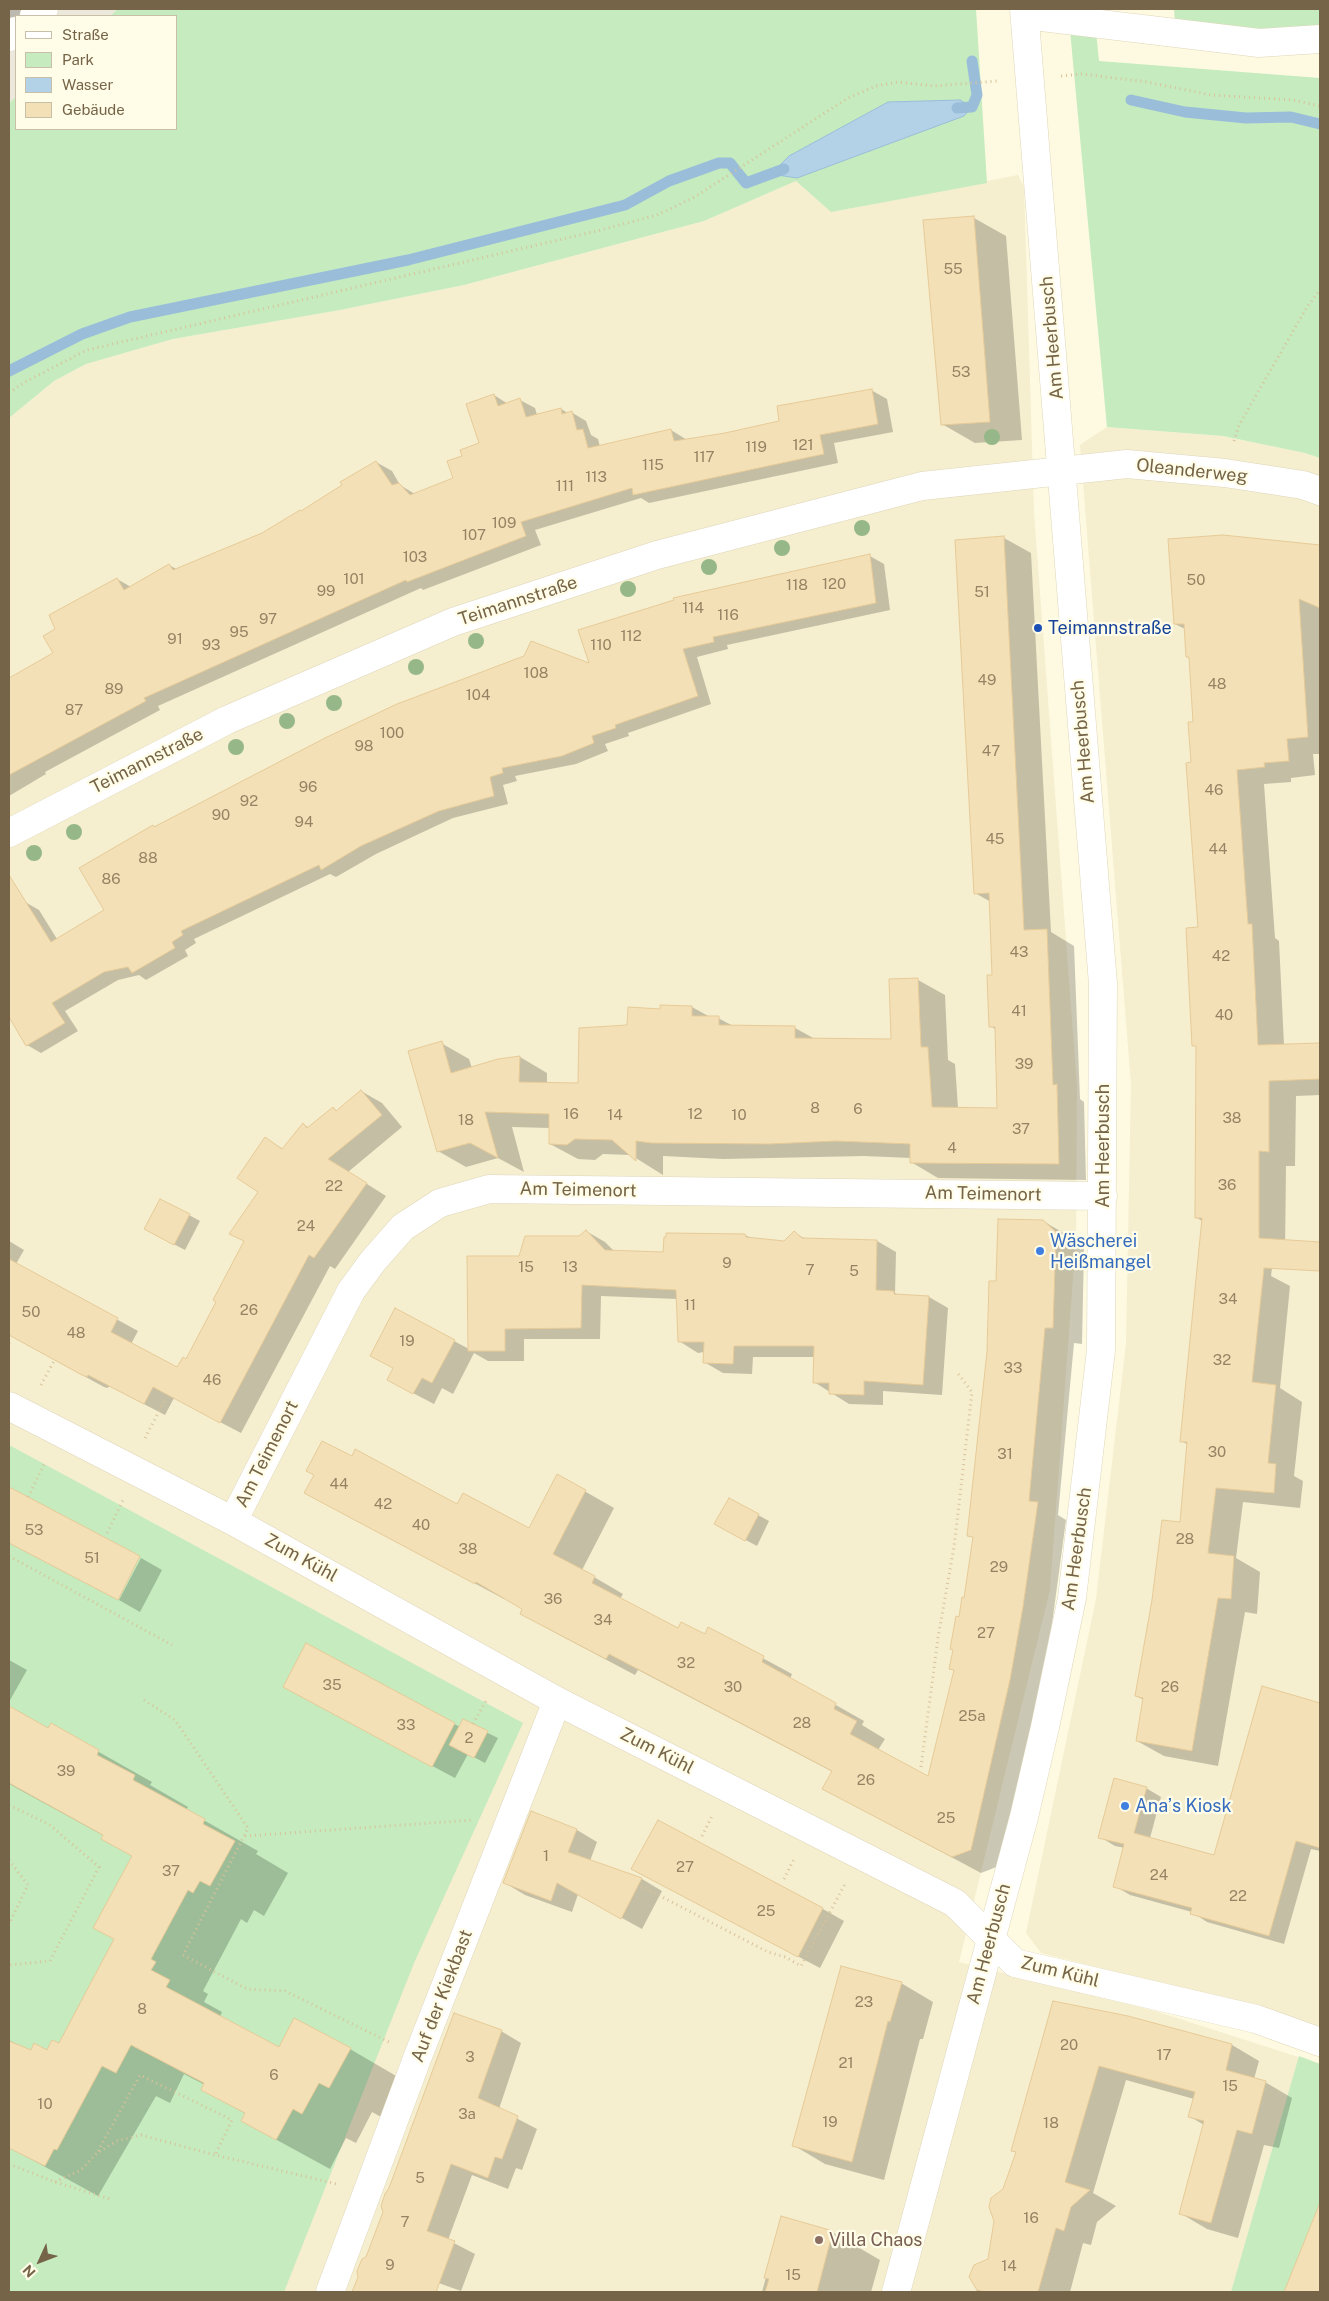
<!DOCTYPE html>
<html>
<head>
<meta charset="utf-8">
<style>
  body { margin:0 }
  #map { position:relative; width:1329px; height:2301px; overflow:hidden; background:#fdfae1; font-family:"Public Sans",sans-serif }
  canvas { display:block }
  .frame { position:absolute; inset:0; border:10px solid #756447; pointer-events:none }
  .legend { position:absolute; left:15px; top:15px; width:162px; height:115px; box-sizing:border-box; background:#fffce8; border:1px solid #c8bfa8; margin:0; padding:6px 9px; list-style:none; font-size:15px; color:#756447 }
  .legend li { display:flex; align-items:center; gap:10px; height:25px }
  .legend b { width:25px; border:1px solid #c8bfa8 }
  .north { position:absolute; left:15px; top:2236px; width:50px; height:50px; -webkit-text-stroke:4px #fffce8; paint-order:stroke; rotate:227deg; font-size:14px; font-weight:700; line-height:20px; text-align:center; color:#756447 }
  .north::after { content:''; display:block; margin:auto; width:18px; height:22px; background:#756447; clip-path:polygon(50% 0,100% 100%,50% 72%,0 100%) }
</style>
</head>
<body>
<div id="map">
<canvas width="1329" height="2301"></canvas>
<div class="frame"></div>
<ul class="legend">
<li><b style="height:6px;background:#fff"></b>Straße</li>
<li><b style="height:14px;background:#c5ebbf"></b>Park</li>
<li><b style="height:14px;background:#b4d2e7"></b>Wasser</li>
<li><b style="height:14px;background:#f4e0b7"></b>Gebäude</li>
</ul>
<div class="north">N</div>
</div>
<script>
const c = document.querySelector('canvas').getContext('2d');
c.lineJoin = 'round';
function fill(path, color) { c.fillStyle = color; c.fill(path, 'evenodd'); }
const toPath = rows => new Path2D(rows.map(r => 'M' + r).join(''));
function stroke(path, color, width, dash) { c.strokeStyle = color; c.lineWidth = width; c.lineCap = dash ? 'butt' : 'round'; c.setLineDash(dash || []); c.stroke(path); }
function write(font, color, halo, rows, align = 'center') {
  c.font = font + ' "Public Sans",sans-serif'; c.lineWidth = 4.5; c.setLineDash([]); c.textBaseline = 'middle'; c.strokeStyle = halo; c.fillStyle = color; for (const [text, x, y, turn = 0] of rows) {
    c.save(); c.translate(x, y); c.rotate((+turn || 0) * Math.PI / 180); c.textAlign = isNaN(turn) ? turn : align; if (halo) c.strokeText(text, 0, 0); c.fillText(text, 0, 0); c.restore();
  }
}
fill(toPath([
  [1018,175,1024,187,1034,513,1077,1086,1076,1239,1050,1590,959,1962,1155,2011,1320,2064,1320,2292,9,2292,9,418,54,381,86,364,173,339,340,310,464,285,704,221,796,181,831,212],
  [1107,427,1223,436,1305,453,1320,458,1320,2031,1250,2007,1041,1953,1026,1933,1096,1599,1126,1344,1131,1084,1080,445]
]), '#f5eecf');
fill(toPath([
  [9,9,118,9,110,16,16,16,16,97,9,103]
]), '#ece8dc');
fill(toPath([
  [118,9,976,9,987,183,831,212,796,181,704,221,464,285,340,310,173,339,86,364,54,381,9,418,9,103,16,97,16,129,176,129,176,16,110,16],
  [1174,9,1320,9,1320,29,1261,30,1175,24],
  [1070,30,1096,31,1099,61,1320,78,1320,458,1305,453,1223,436,1107,427],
  [9,1445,523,1723,414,1963,284,2292,9,2292],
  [1299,2056,1320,2064,1320,2292,1231,2292]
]), '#c5ebbf');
const water = toPath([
  [960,100,972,107,964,116,797,178,771,174,789,156,888,102,960,100]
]);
fill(water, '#b4d2e7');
stroke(water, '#9abeda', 1);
fill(toPath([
  [9,9,45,9,37,16,16,16,16,34,9,41],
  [974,218,1006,236,1022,440,975,443,942,424],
  [871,390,887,399,893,432,834,443,838,463,649,503,641,498,535,530,541,545,423,590,421,588,158,706,160,710,45,772,46,774,9,796,9,688,55,654,57,630,117,579,131,587,169,565,178,570,263,534,302,513,376,462,392,471,400,485,415,494,455,479,463,457,480,444,494,395,508,404,520,400,535,408,537,415,561,409,568,413,571,412,586,421,591,435,598,439,600,447,671,430,687,440,725,434,780,422],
  [1004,538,1031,553,1051,932,1074,946,1080,1099,1084,1102,1086,1180,938,1178,911,1162,911,1158,864,1156,723,1159,663,1156,663,1175,631,1155,603,1154,595,1160,578,1159,550,1144,550,1128,512,1127,524,1172,498,1158,466,1167,438,1151,441,1043,469,1059,472,1068,520,1057,547,1073,547,1084,579,1084,628,1027,661,1010,661,1007,692,1007,710,1017,718,1018,733,1026,795,1028,815,1039,892,1040,918,980,945,995,948,1060,955,1064,958,1108,998,1109,996,1030,991,1026,993,976,991,902,975,893],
  [1290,543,1320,555,1320,754,1313,754,1315,775,1291,778,1291,782,1264,784,1275,938,1279,941,1284,1045,1320,1044,1320,1095,1296,1096,1295,1166,1286,1166,1285,1253,1274,1252,1271,1276,1290,1286,1280,1388,1302,1402,1294,1476,1303,1481,1300,1508,1243,1502,1236,1558,1260,1572,1257,1614,1245,1612,1218,1766,1164,1756,1137,1741,1144,1700,1136,1696,1181,1523,1188,1445,1182,1441,1203,1222,1196,1217,1197,1047,1194,1045,1199,928,1193,763,1194,723,1190,658,1187,657,1185,629,1175,624],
  [870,556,884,564,890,610,727,645,728,649,697,657,711,704,628,733,629,736,605,744,608,751,576,764,515,776,517,781,503,785,508,804,453,818,376,854,336,877,330,874,194,939,196,943,185,950,188,956,146,980,139,975,118,980,65,1011,78,1031,41,1053,27,1045,9,1015,9,912,25,902,39,910,57,939,105,910,153,827,591,665],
  [361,1091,382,1103,402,1127,348,1172,386,1196,335,1269,330,1266,241,1433,174,1398,165,1415,109,1386,108,1388,104,1387,9,1335,9,1241,24,1250,16,1264,138,1331,131,1344,178,1369,187,1360,246,1242,260,1192,265,1138,283,1149,303,1124,309,1128,333,1108,337,1111],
  [189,1215,200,1221,185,1250,156,1235],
  [1043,1221,1072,1238,1084,1249,1082,1344,1074,1343,1058,1515,1066,1520,1052,1624,1039,1697,999,1866,981,1873,824,1789,833,1772,638,1670,635,1675,550,1630,522,1613,524,1609,505,1597,504,1599,306,1493,457,1505,530,1529,558,1476,614,1508,582,1570,623,1594,620,1599,679,1630,705,1635,709,1629,792,1674,790,1679,864,1721,862,1725,885,1739,878,1750,929,1778,955,1671,951,1668,965,1599,974,1538,969,1535,997,1282],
  [586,1231,605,1242,614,1251,665,1253,745,1235,753,1239,785,1242,794,1233,806,1239,877,1241,896,1252,895,1293,899,1295,929,1297,948,1308,942,1395,883,1391,883,1405,849,1404,814,1382,815,1357,753,1357,752,1374,723,1373,704,1362,704,1352,698,1353,679,1341,678,1299,601,1296,600,1339,524,1339,524,1361,488,1361,474,1353,453,1394,442,1388,434,1404,409,1391,395,1368,396,1310,469,1349,520,1257,579,1237],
  [9,1489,139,1557,117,1599,9,1543],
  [729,1499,769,1521,757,1546,727,1530],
  [141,1558,162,1570,140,1612,119,1600],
  [306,1645,460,1727,463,1721,498,1738,485,1763,468,1754,455,1778,306,1699],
  [9,1660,27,1670,9,1702],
  [1263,1688,1320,1704,1320,1851,1311,1849,1284,1944,1207,1922,1192,1912,1130,1895,1115,1886,1125,1848,1115,1846,1100,1837,1146,1788,1161,1797,1150,1838,1214,1856],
  [9,1708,49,1729,51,1725,152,1782,150,1785,188,1807,186,1810,258,1851,256,1854,288,1873,264,1916,254,1910,247,1923,241,1919,203,1991,208,1994,204,2002,222,2012,220,2017,280,2049,350,2049,403,2080,383,2118,372,2112,356,2143,346,2138,330,2169,242,2121,246,2114,202,2089,205,2085,184,2074,170,2103,156,2096,98,2196,9,2147,9,2040,31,2052,47,2052,60,2044,115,1939,133,1856,104,1836,9,1784],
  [577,1830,597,1842,590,1861,642,1879,662,1891,642,1929,578,1894,572,1912,525,1895,505,1883],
  [655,1881,823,1909,844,1921,820,1968],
  [901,1983,933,2002,923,2039,920,2039,884,2180,825,2164,793,2145],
  [1128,2017,1232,2045,1259,2061,1254,2079,1265,2082,1292,2098,1279,2148,1264,2145,1238,2238,1207,2229,1180,2213,1204,2125,1189,2116,1194,2099,1126,2080,1093,2193,1116,2206,1097,2222,1091,2245,1083,2243,1070,2292,976,2292,990,2260,1004,2190,1017,2153,1012,2150],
  [501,2031,521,2043,499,2109,537,2129,522,2170,516,2168,508,2189,472,2175,448,2240,475,2254,461,2291,433,2281,429,2292,354,2292,366,2258],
  [1320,2204,1320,2292,1285,2292],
  [782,2218,832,2232,880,2260,871,2292,762,2292]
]), '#0003');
stroke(toPath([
  [1131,100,1185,112,1246,118,1291,117,1320,124],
  [957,108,972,107,977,95,972,61],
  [9,371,82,334,130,317,408,260,625,205,669,181,719,163,730,163,746,183,784,169]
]), '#9abeda', 11);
const building = toPath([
  [974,216,990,422,941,425,923,220,974,216],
  [872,389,878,424,820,435,824,454,633,495,632,488,521,522,526,536,407,582,406,580,144,698,146,701,9,775,9,678,53,653,43,636,55,629,49,615,117,578,124,590,169,564,173,570,262,533,300,510,301,511,342,485,340,482,376,461,392,485,399,483,410,495,453,478,447,461,462,456,460,450,479,443,466,404,494,394,498,406,520,398,526,417,561,408,562,414,572,411,577,430,583,429,588,448,671,429,674,441,725,433,779,421,777,406,872,389],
  [1223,535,1320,545,1320,608,1299,599,1308,737,1287,739,1289,761,1264,763,1265,767,1237,770,1248,924,1252,924,1258,1045,1320,1043,1320,1079,1269,1081,1269,1152,1259,1151,1259,1238,1320,1242,1320,1271,1264,1268,1252,1382,1276,1385,1268,1463,1276,1464,1274,1493,1216,1488,1208,1553,1234,1556,1231,1599,1218,1598,1192,1751,1136,1741,1143,1698,1135,1696,1152,1600,1162,1520,1180,1522,1187,1442,1180,1442,1202,1218,1195,1218,1196,1046,1192,1046,1186,928,1198,927,1186,763,1191,762,1188,722,1193,722,1189,657,1186,657,1184,624,1174,624,1168,539,1223,535],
  [1004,536,1024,930,1047,929,1053,1085,1057,1084,1059,1164,910,1163,910,1144,836,1141,769,1144,651,1143,636,1141,636,1161,612,1140,575,1139,567,1145,549,1144,549,1114,485,1112,498,1158,470,1143,437,1152,408,1051,442,1041,451,1073,498,1059,520,1056,519,1082,578,1083,579,1028,627,1025,628,1007,660,1009,660,1005,692,1006,692,1016,719,1016,719,1025,795,1026,795,1038,891,1039,889,979,918,978,921,1047,928,1047,932,1107,997,1108,995,1027,989,1027,987,975,992,975,989,893,974,894,955,540,1004,536],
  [870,554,876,603,713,637,714,642,683,649,698,696,615,725,616,728,592,736,594,743,562,756,502,768,503,773,490,777,494,796,439,811,361,846,321,870,319,865,181,931,183,935,172,942,175,948,132,973,128,967,104,972,52,1003,65,1023,26,1046,9,1017,9,875,51,942,104,910,79,868,153,825,154,827,325,738,397,704,524,656,531,641,589,663,578,630,674,600,673,598,870,554],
  [361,1090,382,1115,328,1159,367,1183,314,1258,309,1255,220,1423,153,1387,144,1404,88,1375,87,1377,82,1375,9,1335,9,1259,118,1318,111,1332,177,1367,183,1357,186,1359,216,1302,213,1300,244,1241,229,1234,258,1192,237,1178,265,1137,282,1149,303,1123,307,1128,333,1107,336,1111,361,1090],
  [160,1199,190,1214,174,1245,144,1229,160,1199],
  [998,1219,1043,1220,1056,1232,1053,1328,1045,1328,1029,1501,1038,1502,1023,1607,1010,1680,971,1850,952,1857,822,1789,832,1771,609,1654,606,1659,520,1614,522,1609,476,1582,475,1584,304,1493,314,1475,306,1471,322,1441,352,1456,355,1449,457,1504,463,1493,529,1528,557,1474,586,1490,553,1554,595,1576,592,1583,678,1628,681,1622,705,1634,708,1627,764,1656,762,1662,836,1703,834,1709,857,1721,850,1734,928,1776,954,1670,949,1669,953,1650,950,1649,956,1616,959,1617,962,1597,964,1598,973,1537,967,1536,987,1352,989,1281,996,1281,998,1219],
  [586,1230,605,1250,663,1252,664,1237,666,1237,666,1233,745,1234,746,1237,784,1241,794,1231,802,1238,877,1240,876,1290,894,1291,894,1294,929,1296,923,1385,864,1381,864,1395,829,1394,829,1383,813,1383,814,1346,734,1346,733,1364,703,1363,704,1342,678,1342,676,1290,582,1285,581,1328,505,1329,505,1351,468,1351,467,1256,519,1256,525,1236,579,1236,586,1230],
  [395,1308,455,1340,432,1383,422,1378,413,1394,387,1380,393,1368,370,1356,395,1308],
  [9,1487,140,1556,118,1600,9,1543,9,1487],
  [729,1498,759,1514,745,1541,714,1524,729,1498],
  [306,1643,455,1723,432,1767,283,1687,306,1643],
  [1262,1686,1320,1703,1320,1848,1296,1841,1269,1936,1190,1914,1192,1908,1113,1887,1124,1844,1098,1838,1114,1778,1147,1787,1134,1833,1214,1855,1262,1686],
  [9,1706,48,1728,51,1723,99,1750,97,1755,135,1775,133,1780,205,1819,203,1824,235,1841,210,1886,200,1881,193,1893,188,1890,151,1959,156,1962,151,1970,170,1980,166,1987,279,2047,294,2018,351,2048,329,2088,319,2083,302,2114,293,2109,276,2140,241,2121,245,2113,201,2090,204,2083,131,2045,116,2073,102,2066,57,2150,54,2149,45,2166,9,2148,9,2041,31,2050,34,2043,47,2050,52,2040,59,2043,114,1939,93,1928,132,1856,101,1839,103,1835,9,1783,9,1706],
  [463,1719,488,1731,474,1758,449,1745,463,1719],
  [531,1811,577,1829,568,1852,642,1878,621,1919,557,1883,551,1901,503,1883,531,1811],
  [658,1820,823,1908,798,1957,631,1869,658,1820],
  [841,1966,902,1982,890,2022,888,2021,852,2162,792,2146,841,1966],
  [1053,2001,1128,2016,1232,2044,1226,2070,1266,2081,1252,2134,1237,2130,1211,2223,1179,2214,1204,2121,1188,2117,1195,2092,1099,2066,1065,2182,1090,2190,1071,2207,1064,2231,1056,2228,1038,2292,985,2292,977,2290,969,2277,974,2265,988,2259,994,2221,989,2207,991,2198,1003,2189,1016,2152,1011,2151,1053,2001],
  [454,2013,502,2030,478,2098,518,2116,502,2159,495,2157,488,2178,451,2164,427,2231,455,2241,436,2292,352,2292,358,2277,357,2271,362,2259,366,2257,383,2212,381,2206,385,2194,389,2188,454,2013],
  [1319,2205,1320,2206,1320,2292,1284,2292,1319,2205],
  [781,2216,833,2231,817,2292,765,2292,769,2279,764,2278,781,2216]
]);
fill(building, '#f4e0b7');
stroke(building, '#e7cb97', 1);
const minor = toPath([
  [1025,15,1259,43,1320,39],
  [34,16,44,9],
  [9,37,16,31],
  [9,833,227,720,453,622,657,555,922,486,1127,464,1225,473,1303,485,1320,491],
  [9,1406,233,1521,557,1701,955,1903,1015,1963,1256,2019,1320,2042],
  [233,1521,351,1291,373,1261,403,1227,440,1203,489,1189,1103,1196],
  [330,2292,418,2056,557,1701],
  [896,2292,1024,1817,1045,1727,1072,1598,1101,1350,1103,984,1024,9]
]);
stroke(minor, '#dfd6b9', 29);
stroke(toPath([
  [1061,76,1082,74,1147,82,1211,95,1293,100,1320,106],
  [9,393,25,382,87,350,597,231,657,215,693,198,848,98,876,86,898,82,934,86,998,81],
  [1234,441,1239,425,1307,307,1320,290],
  [9,1343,11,1340],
  [41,1385,54,1361],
  [145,1438,166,1398],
  [28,1497,45,1462],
  [107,1533,123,1500],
  [9,1556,172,1645],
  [144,1700,175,1720,248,1828,183,1955,247,1989,285,1991,389,2042],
  [473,1724,487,1699],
  [921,1767,938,1638,954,1547,972,1392,957,1372],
  [9,1805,50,1825,99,1867,50,1961,9,1965],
  [245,1836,474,1820],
  [702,1836,712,1816],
  [9,1860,28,1885,9,1924],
  [784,1879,795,1857],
  [641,1886,768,1952,785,1957,801,1966,845,1884],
  [98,2151,140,2075,232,2120,215,2155],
  [9,2164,55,2182,113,2200],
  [55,2182,81,2170,97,2153,117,2141,141,2135,215,2155,337,2184]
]), '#d8c39a', 3, [1, 4]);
stroke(minor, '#fff', 28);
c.fillStyle = '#96b888';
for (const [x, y] of [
  [992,437],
  [862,528],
  [782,548],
  [709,567],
  [628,589],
  [476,641],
  [416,667],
  [334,703],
  [287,721],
  [236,747],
  [74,832],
  [34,853]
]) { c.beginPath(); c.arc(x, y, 8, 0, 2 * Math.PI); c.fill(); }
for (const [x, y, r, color] of [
  [1038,628,5,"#1a4fb4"],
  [1040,1251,5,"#3f7fe0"],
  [1125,1806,5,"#3f7fe0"],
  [819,2240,5,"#8d6e63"]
]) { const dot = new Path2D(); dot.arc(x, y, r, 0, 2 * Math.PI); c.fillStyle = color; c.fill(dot); stroke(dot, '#fffce8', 2); }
write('15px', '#958363', null, [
  ["55",953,269],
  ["53",961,372],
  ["121",803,445],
  ["119",756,447],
  ["117",704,457],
  ["115",653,465],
  ["113",596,477],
  ["111",565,486],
  ["109",504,523],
  ["107",474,535],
  ["103",415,557],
  ["101",354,579],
  ["50",1196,580],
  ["120",834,584],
  ["118",797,585],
  ["99",326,591],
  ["51",982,592],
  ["114",693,608],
  ["116",728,615],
  ["97",268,619],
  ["95",239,632],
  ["112",631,636],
  ["91",175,639],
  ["93",211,645],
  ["110",601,645],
  ["108",536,673],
  ["49",987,680],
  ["48",1217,684],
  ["89",114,689],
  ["104",478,695],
  ["87",74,710],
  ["100",392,733],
  ["98",364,746],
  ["47",991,751],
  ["96",308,787],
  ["46",1214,790],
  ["92",249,801],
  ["90",221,815],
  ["94",304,822],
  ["45",995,839],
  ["44",1218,849],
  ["88",148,858],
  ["86",111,879],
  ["43",1019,952],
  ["42",1221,956],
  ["41",1019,1011],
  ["40",1224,1015],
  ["39",1024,1064],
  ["8",815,1108],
  ["6",858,1109],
  ["16",571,1114],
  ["12",695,1114],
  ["14",615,1115],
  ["10",739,1115],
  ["38",1232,1118],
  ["18",466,1120],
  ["37",1021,1129],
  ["4",952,1148],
  ["36",1227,1185],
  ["22",334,1186],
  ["24",306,1226],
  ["9",727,1263],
  ["15",526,1267],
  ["13",570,1267],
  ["7",810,1270],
  ["5",854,1271],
  ["34",1228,1299],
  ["11",690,1305],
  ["26",249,1310],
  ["50",31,1312],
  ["48",76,1333],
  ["19",407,1341],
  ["32",1222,1360],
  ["33",1013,1368],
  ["46",212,1380],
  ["30",1217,1452],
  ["31",1005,1454],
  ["44",339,1484],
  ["42",383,1504],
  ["40",421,1525],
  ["53",34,1530],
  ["28",1185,1539],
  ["38",468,1549],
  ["51",92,1558],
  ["29",999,1567],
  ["36",553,1599],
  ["34",603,1620],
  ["27",986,1633],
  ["32",686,1663],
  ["35",332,1685],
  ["30",733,1687],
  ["26",1170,1687],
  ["25a",972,1716],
  ["28",802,1723],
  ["33",406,1725],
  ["2",469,1738],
  ["39",66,1771],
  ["26",866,1780],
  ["25",946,1818],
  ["1",546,1856],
  ["27",685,1867],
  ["37",171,1871],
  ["24",1159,1875],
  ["22",1238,1896],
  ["25",766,1911],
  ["23",864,2002],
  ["8",142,2009],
  ["20",1069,2045],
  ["17",1164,2055],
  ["3",470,2057],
  ["21",846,2063],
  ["6",274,2075],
  ["15",1230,2086],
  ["10",45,2104],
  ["3a",467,2114],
  ["19",830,2122],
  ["18",1051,2123],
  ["5",420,2178],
  ["16",1031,2218],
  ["7",405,2222],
  ["9",390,2265],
  ["14",1009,2266],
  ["15",793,2275]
]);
write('18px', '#756447', '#fffce8', [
  ["Am Heerbusch",1052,338,-95],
  ["Oleanderweg",1192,471,6],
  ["Teimannstraße",518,601,-18],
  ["Am Heerbusch",1083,742,-95],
  ["Teimannstraße",147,761,-27],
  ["Am Heerbusch",1103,1146,-90],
  ["Am Teimenort",578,1190,1],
  ["Am Teimenort",983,1194,1],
  ["Am Teimenort",267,1454,-63],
  ["Am Heerbusch",1077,1549,-82],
  ["Zum Kühl",301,1558,29],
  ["Zum Kühl",657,1751,27],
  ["Am Heerbusch",989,1944,-75],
  ["Zum Kühl",1060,1972,14],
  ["Auf der Kiekbast",442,1996,-69]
]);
write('18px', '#164399', '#fffce8', [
  ["Teimannstraße",1048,628]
], 'left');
write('18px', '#366cbe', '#fffce8', [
  ["Wäscherei",1050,1241],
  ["Heißmangel",1050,1262],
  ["Anaʼs Kiosk",1135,1806]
], 'left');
write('18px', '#785e54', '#fffce8', [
  ["Villa Chaos",829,2240]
], 'left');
</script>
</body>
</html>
